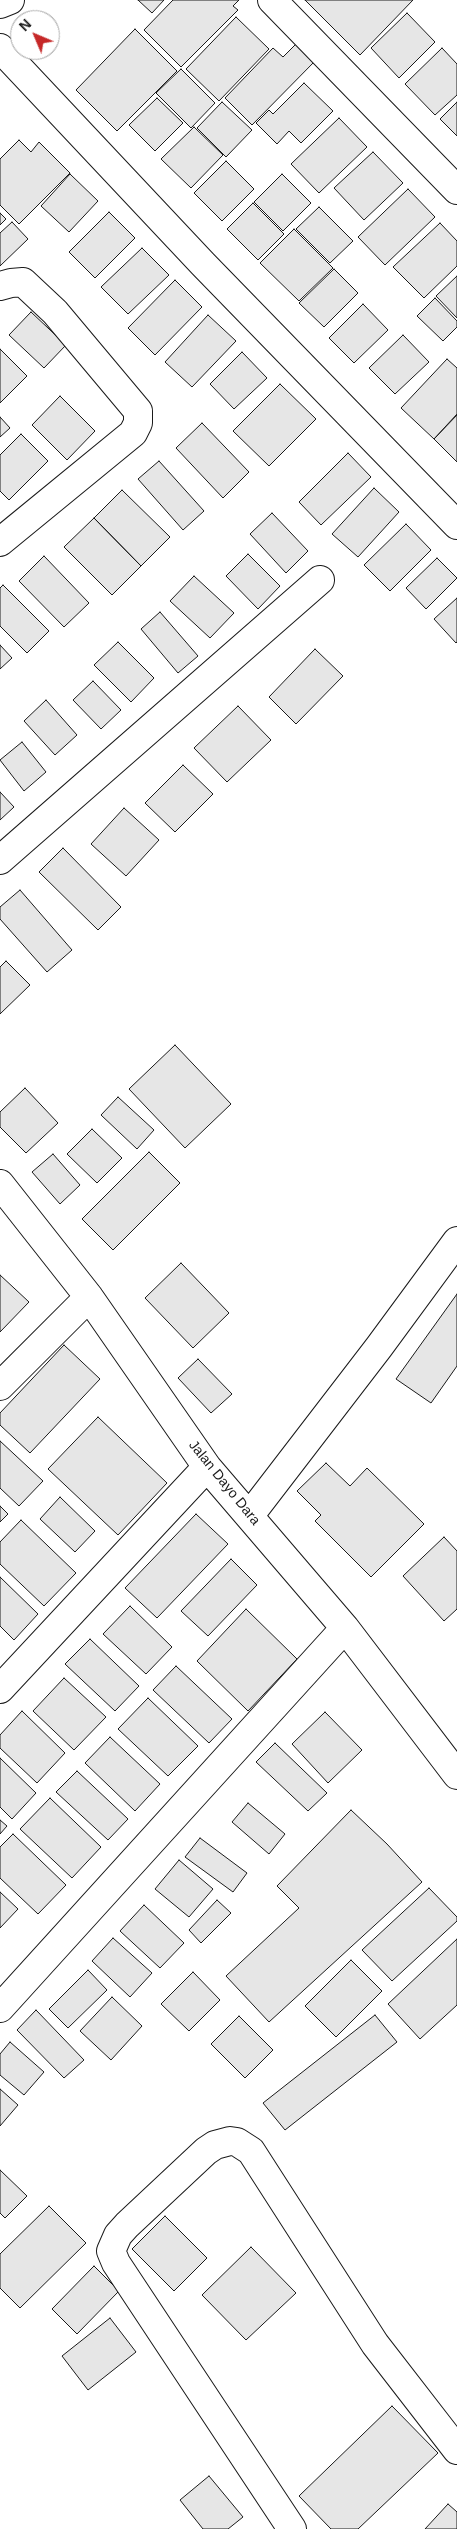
<!DOCTYPE html>
<html>
<head>
<meta charset="utf-8">
<style>
  body { margin:0 }
  #map { position:relative; width:457px; height:2529px; overflow:hidden; background:#fff; font-family:Helvetica,sans-serif }
  canvas { display:block }
  .north { position:absolute; left:10px; top:10px; width:50px; height:50px; box-sizing:border-box; background:#fff; border:1px solid #a3a3a3; border-radius:50%; rotate:315deg; font-size:14px; font-weight:700; line-height:20px; text-align:center; color:#1a1a1a }
  .north::after { content:''; display:block; margin:auto; width:18px; height:22px; background:#c62828; clip-path:polygon(50% 0,100% 100%,50% 72%,0 100%) }
</style>
</head>
<body>
<div id="map">
<canvas width="457" height="2529"></canvas>
<div class="north">N</div>
</div>
<script>
const c = document.querySelector('canvas').getContext('2d');
c.lineJoin = 'round';
function fill(path, color) { c.fillStyle = color; c.fill(path, 'evenodd'); }
const toPath = rows => new Path2D(rows.map(r => 'M' + r).join(''));
function stroke(path, color, width, dash) { c.strokeStyle = color; c.lineWidth = width; c.lineCap = dash ? 'butt' : 'round'; c.setLineDash(dash || []); c.stroke(path); }
function write(font, color, halo, rows, align = 'center') {
  c.font = font + ' Helvetica,sans-serif'; c.lineWidth = 4; c.setLineDash([]); c.textBaseline = 'middle'; c.strokeStyle = halo; c.fillStyle = color; for (const [text, x, y, turn = 0] of rows) {
    c.save(); c.translate(x, y); c.rotate((+turn || 0) * Math.PI / 180); c.textAlign = isNaN(turn) ? turn : align; if (halo) c.strokeText(text, 0, 0); c.fillText(text, 0, 0); c.restore();
  }
}
const building = toPath([
  [138,0,164,0,152,13,138,0],
  [173,0,239,0,233,6,238,10,181,67,144,30,173,0],
  [305,0,413,0,360,55,305,0],
  [407,13,435,42,399,78,371,48,407,13],
  [236,17,269,49,219,101,186,69,236,17],
  [135,29,177,71,117,131,76,90,135,29],
  [298,42,316,60,252,125,225,98,273,48,283,57,298,42],
  [442,48,457,64,457,95,435,115,405,84,442,48],
  [181,69,215,103,191,128,156,93,181,69],
  [304,83,333,111,301,143,289,131,277,144,256,123,269,110,273,114,304,83],
  [157,98,183,123,155,151,129,125,157,98],
  [222,102,252,130,226,157,197,128,222,102],
  [457,102,457,136,440,119,457,102],
  [339,118,367,147,319,193,291,164,339,118],
  [194,127,223,155,191,188,161,159,194,127],
  [19,140,31,152,39,142,70,173,19,224,0,205,0,159,19,140],
  [373,152,403,183,364,220,334,188,373,152],
  [226,161,254,189,222,221,194,193,226,161],
  [70,174,98,201,69,232,41,206,70,174],
  [282,174,311,203,283,231,254,202,282,174],
  [408,189,435,217,385,265,358,237,408,189],
  [253,203,284,234,258,260,227,229,253,203],
  [319,207,353,241,330,263,296,229,319,207],
  [109,212,135,238,95,278,69,252,109,212],
  [0,213,6,219,0,225,0,213],
  [12,222,28,239,0,266,0,233,12,222],
  [440,223,457,241,457,266,424,298,393,267,440,223],
  [294,229,333,268,299,301,260,263,294,229],
  [142,248,169,275,128,314,101,287,142,248],
  [334,269,358,293,324,327,299,303,334,269],
  [457,276,457,318,436,296,457,276],
  [175,280,202,307,155,355,128,328,175,280],
  [435,298,457,321,457,327,443,341,417,316,435,298],
  [363,304,388,330,354,363,329,338,363,304],
  [31,312,66,345,44,368,9,335,31,312],
  [208,315,236,341,192,387,165,362,208,315],
  [403,335,429,362,395,394,369,368,403,335],
  [0,349,27,376,0,403,0,349],
  [242,352,267,378,234,409,210,384,242,352],
  [447,359,457,368,457,414,434,439,401,408,447,359],
  [280,384,316,419,269,466,233,431,280,384],
  [60,396,95,431,67,460,32,425,60,396],
  [457,415,457,462,434,439,457,415],
  [0,417,10,428,0,437,0,417],
  [202,423,249,472,223,498,176,448,202,423],
  [21,434,48,461,9,500,0,491,0,455,21,434],
  [348,453,371,477,321,525,299,502,348,453],
  [159,461,204,511,183,530,138,479,159,461],
  [374,488,399,512,358,557,332,534,374,488],
  [122,490,170,537,141,566,94,518,122,490],
  [272,513,308,551,286,573,250,534,272,513],
  [94,518,141,566,112,595,64,547,94,518],
  [406,524,431,550,390,591,364,565,406,524],
  [248,554,280,586,258,609,226,576,248,554],
  [44,556,89,603,64,627,19,581,44,556],
  [437,558,457,578,426,609,406,588,437,558],
  [194,576,234,613,210,638,170,601,194,576],
  [3,585,49,631,27,653,0,626,0,588,3,585],
  [457,598,457,642,456,643,434,619,457,598],
  [160,612,198,656,178,673,141,629,160,612],
  [118,642,154,678,131,702,94,665,118,642],
  [0,645,12,658,0,669,0,645],
  [315,649,343,676,296,724,269,697,315,649],
  [93,681,121,710,101,729,73,700,93,681],
  [46,700,77,735,55,755,24,721,46,700],
  [238,706,271,740,227,782,194,748,238,706],
  [22,742,46,772,24,791,0,760,22,742],
  [183,765,213,794,175,832,145,803,183,765],
  [0,792,14,807,0,820,0,792],
  [124,808,159,840,126,876,91,844,124,808],
  [63,848,121,907,98,930,39,872,63,848],
  [20,890,72,950,47,972,0,919,0,907,20,890],
  [6,961,30,985,0,1014,0,967,6,961],
  [175,1045,231,1104,185,1148,129,1089,175,1045],
  [25,1088,58,1123,26,1153,0,1127,0,1112,25,1088],
  [118,1097,154,1130,137,1149,101,1115,118,1097],
  [92,1129,122,1158,97,1183,67,1154,92,1129],
  [149,1152,180,1183,113,1250,82,1219,149,1152],
  [53,1154,80,1185,60,1204,32,1172,53,1154],
  [181,1263,229,1313,193,1348,145,1298,181,1263],
  [0,1275,29,1302,0,1332,0,1275],
  [457,1294,457,1366,431,1403,396,1379,457,1294],
  [64,1345,100,1379,30,1453,0,1425,0,1413,64,1345],
  [198,1359,232,1394,211,1413,178,1378,198,1359],
  [98,1417,167,1483,118,1535,48,1469,98,1417],
  [0,1441,43,1481,19,1506,0,1488,0,1441],
  [326,1463,350,1486,367,1468,424,1524,371,1577,315,1521,321,1515,297,1491,326,1463],
  [60,1497,95,1531,75,1552,40,1519,60,1497],
  [0,1506,8,1514,0,1522,0,1506],
  [196,1514,228,1544,157,1618,125,1588,196,1514],
  [21,1520,76,1573,44,1606,0,1564,0,1542,21,1520],
  [444,1537,457,1551,457,1609,444,1621,403,1576,444,1537],
  [231,1559,257,1585,208,1636,181,1611,231,1559],
  [0,1577,38,1614,14,1640,0,1626,0,1577],
  [130,1606,172,1647,146,1674,103,1634,130,1606],
  [246,1609,297,1659,248,1711,197,1661,246,1609],
  [90,1639,139,1686,115,1711,65,1664,90,1639],
  [176,1666,232,1719,209,1743,153,1690,176,1666],
  [64,1678,106,1717,74,1750,33,1711,64,1678],
  [148,1698,198,1746,168,1776,118,1729,148,1698],
  [22,1711,65,1753,37,1783,0,1748,0,1735,22,1711],
  [325,1712,362,1750,328,1783,292,1744,325,1712],
  [110,1737,160,1784,135,1811,85,1763,110,1737],
  [275,1743,327,1793,308,1811,256,1762,275,1743],
  [0,1758,36,1793,12,1819,0,1807,0,1758],
  [77,1771,128,1819,108,1840,56,1792,77,1771],
  [50,1798,101,1847,72,1878,20,1829,50,1798],
  [248,1803,285,1834,269,1854,232,1822,248,1803],
  [351,1810,387,1844,422,1882,269,2022,226,1976,299,1908,277,1886,351,1810],
  [0,1820,7,1826,0,1834,0,1820],
  [13,1834,66,1885,38,1914,0,1878,0,1847,13,1834],
  [200,1838,247,1873,233,1892,185,1857,200,1838],
  [179,1860,213,1889,189,1917,155,1889,179,1860],
  [429,1888,457,1917,457,1921,392,1981,362,1950,429,1888],
  [0,1892,18,1909,0,1928,0,1892],
  [217,1900,231,1913,201,1943,189,1930,217,1900],
  [144,1905,184,1943,160,1968,120,1931,144,1905],
  [113,1938,152,1973,130,1997,92,1961,113,1938],
  [457,1939,457,2005,420,2039,388,2004,457,1939],
  [351,1960,382,1991,336,2037,305,2006,351,1960],
  [88,1970,107,1990,68,2028,49,2009,88,1970],
  [193,1972,220,2000,189,2031,161,2004,193,1972],
  [112,1997,142,2026,111,2060,80,2031,112,1997],
  [36,2010,84,2060,64,2078,17,2030,36,2010],
  [375,2015,397,2042,285,2130,263,2103,375,2015],
  [239,2016,273,2050,245,2078,211,2044,239,2016],
  [10,2042,44,2072,24,2095,0,2075,0,2054,10,2042],
  [0,2089,18,2105,0,2126,0,2089],
  [0,2170,27,2196,5,2218,0,2213,0,2170],
  [49,2206,86,2243,20,2308,0,2288,0,2254,49,2206],
  [165,2216,207,2258,174,2291,132,2249,165,2216],
  [251,2247,296,2293,246,2340,202,2295,251,2247],
  [94,2266,119,2291,77,2334,52,2309,94,2266],
  [110,2318,136,2352,88,2390,62,2356,110,2318],
  [392,2406,438,2453,358,2529,331,2529,299,2496,392,2406],
  [209,2476,243,2517,228,2529,203,2529,180,2500,209,2476],
  [448,2504,457,2512,457,2529,425,2529,448,2504]
]);
fill(building, '#e6e6e6');
stroke(building, '#1a1a1a', 1);
const minor = toPath([
  [272,0,457,190],
  [0,4,10,0],
  [0,48,203,264,457,525],
  [0,286,11,283,23,282,55,312,138,411,138,423,133,433,0,542],
  [0,860,320,580],
  [0,1184,89,1297,207,1467,345,1628,457,1775],
  [0,1386,89,1297],
  [250,1515,379,1347,457,1241],
  [0,1689,207,1467],
  [0,2008,345,1628],
  [292,2529,116,2263,111,2251,118,2235,127,2225,206,2151,215,2145,230,2141,237,2142,251,2151,375,2344,457,2450]
]);
stroke(minor, '#1a1a1a', 30);
stroke(minor, '#fff', 28);
write('14px', '#1a1a1a', '#fff', [
  ["Jalan Dayo Dara",224,1483,51]
]);
</script>
</body>
</html>
